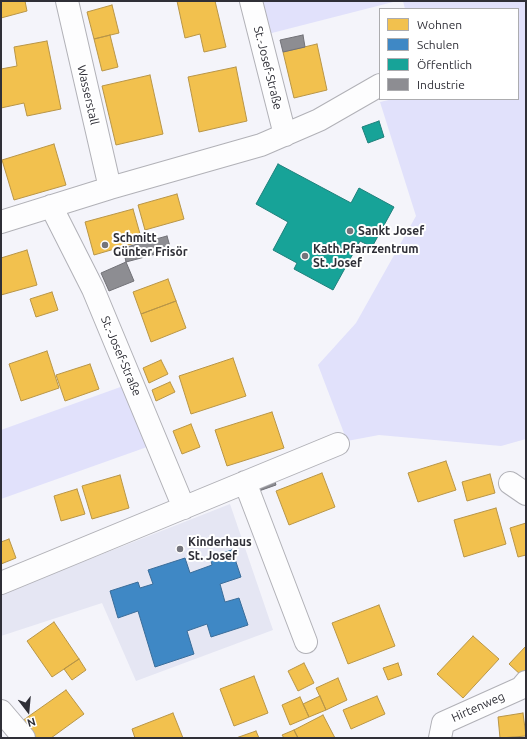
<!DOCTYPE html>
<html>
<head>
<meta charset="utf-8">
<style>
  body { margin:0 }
  #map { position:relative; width:527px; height:739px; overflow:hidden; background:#f4f4fa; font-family:Ubuntu,sans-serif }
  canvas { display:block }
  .frame { position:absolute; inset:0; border:2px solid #2f2f37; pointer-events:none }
  .legend { position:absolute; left:379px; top:8px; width:140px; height:92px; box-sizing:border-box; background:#fff; border:1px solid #acacaf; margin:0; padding:5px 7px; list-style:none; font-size:12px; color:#2f2f37 }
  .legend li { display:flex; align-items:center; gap:8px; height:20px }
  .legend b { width:20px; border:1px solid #acacaf }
  .north { position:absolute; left:8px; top:691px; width:40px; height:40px; -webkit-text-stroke:3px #fff; paint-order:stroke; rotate:164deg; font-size:11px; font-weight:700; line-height:16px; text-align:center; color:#2f2f37 }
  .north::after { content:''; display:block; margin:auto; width:14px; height:18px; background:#2f2f37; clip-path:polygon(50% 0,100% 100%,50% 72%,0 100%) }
</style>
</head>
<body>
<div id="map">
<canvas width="527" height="739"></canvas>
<div class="frame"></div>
<ul class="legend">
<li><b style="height:11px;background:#f2c14e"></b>Wohnen</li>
<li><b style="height:11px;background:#3f88c5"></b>Schulen</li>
<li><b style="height:11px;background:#17a398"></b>Öffentlich</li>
<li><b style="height:11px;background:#8d8d92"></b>Industrie</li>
</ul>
<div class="north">N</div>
</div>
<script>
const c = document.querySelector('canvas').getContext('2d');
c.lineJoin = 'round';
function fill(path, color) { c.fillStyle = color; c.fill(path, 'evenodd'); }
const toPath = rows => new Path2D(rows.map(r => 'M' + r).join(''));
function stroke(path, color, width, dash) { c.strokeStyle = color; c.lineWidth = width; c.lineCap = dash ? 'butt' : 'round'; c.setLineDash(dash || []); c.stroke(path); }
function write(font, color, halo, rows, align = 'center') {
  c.font = font + ' Ubuntu,sans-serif'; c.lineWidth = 4; c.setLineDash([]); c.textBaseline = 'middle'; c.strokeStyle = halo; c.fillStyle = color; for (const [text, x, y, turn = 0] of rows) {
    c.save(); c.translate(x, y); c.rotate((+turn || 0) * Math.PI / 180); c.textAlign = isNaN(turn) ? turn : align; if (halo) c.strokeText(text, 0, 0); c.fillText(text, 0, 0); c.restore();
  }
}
fill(toPath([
  [230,504,273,630,136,681,102,603,1,636,1,594]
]), '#e5e6f3');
fill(toPath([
  [261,1,397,1,268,34],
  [403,1,526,1,526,439,501,446,379,435,347,441,318,365,356,323,416,216,380,102,393,99,518,99,518,9,405,9],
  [126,385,147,447,1,499,1,430]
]), '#e1e1fb');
const homes = toPath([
  [1,1,25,1,27,11,1,18,1,1],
  [177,1,215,1,226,47,204,52,200,34,185,38,177,1],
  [112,5,119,33,94,39,87,12,112,5],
  [110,35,118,67,102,71,94,39,110,35],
  [47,41,61,109,27,116,24,103,1,108,1,69,17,66,14,47,47,41],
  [317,44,327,90,294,98,283,52,317,44],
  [236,67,247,121,199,132,188,77,236,67],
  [150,75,163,134,116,145,102,86,150,75],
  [54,144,66,185,14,200,2,160,54,144],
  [177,194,184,219,145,230,138,205,177,194],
  [133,209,142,241,94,255,85,222,133,209],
  [27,250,37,285,1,295,1,258,27,250],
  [168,279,176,301,141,314,133,292,168,279],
  [52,292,58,310,36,317,30,299,52,292],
  [176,301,186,328,151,342,141,314,176,301],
  [47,351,59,388,21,401,9,364,47,351],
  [233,358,246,396,191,414,179,376,233,358],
  [161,360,168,374,149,383,143,368,161,360],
  [90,364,99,389,65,401,56,375,90,364],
  [170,382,175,392,156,401,152,390,170,382],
  [272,412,284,448,227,466,215,430,272,412],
  [191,424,200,447,182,454,173,431,191,424],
  [446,461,456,490,418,502,408,473,446,461],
  [322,473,335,507,289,525,276,491,322,473],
  [490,474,495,493,467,501,462,482,490,474],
  [120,475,129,508,92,519,82,486,120,475],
  [77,489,85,514,61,521,54,496,77,489],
  [496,508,506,544,464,557,454,520,496,508],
  [526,523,526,555,518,557,510,528,526,523],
  [9,539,16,558,1,564,1,542,9,539],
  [379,605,395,646,348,664,332,623,379,605],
  [54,622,79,659,52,677,27,641,54,622],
  [473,636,499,659,463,698,437,674,473,636],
  [526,646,526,671,522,676,509,664,526,646],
  [79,659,86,670,72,680,64,669,79,659],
  [304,663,314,683,298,691,288,671,304,663],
  [398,663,402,675,388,680,383,668,398,663],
  [254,676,268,713,234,726,220,689,254,676],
  [338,678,347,700,326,710,316,688,338,678],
  [66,690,84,714,51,738,35,738,22,721,66,690],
  [320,696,326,710,309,717,303,704,320,696],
  [377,696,385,714,351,729,343,710,377,696],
  [300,697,309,717,290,725,282,705,300,697],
  [173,713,183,738,135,738,132,729,173,713],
  [523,713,526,736,500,738,498,717,523,713],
  [323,715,335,738,298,738,294,730,323,715],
  [294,730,298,738,284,738,282,735,294,730],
  [256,731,259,738,236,738,256,731]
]);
fill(homes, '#f2c14e');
stroke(homes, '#b89547', 1);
const schools = toPath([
  [232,550,241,577,220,584,225,602,239,598,248,625,211,637,207,624,187,631,194,654,155,667,138,611,118,618,110,591,138,582,140,588,153,584,148,570,185,558,190,573,212,565,210,557,232,550]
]);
fill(schools, '#3f88c5');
stroke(schools, '#3a6d9a', 1);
const public = toPath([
  [379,121,384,137,368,143,362,127,379,121],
  [278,164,351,203,359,188,394,207,372,247,360,241,333,290,294,269,297,263,273,250,288,222,256,204,278,164]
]);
fill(public, '#17a398');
stroke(public, '#1e807b', 1);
const industry = toPath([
  [303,35,305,47,283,52,280,40,303,35],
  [167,236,171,250,126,262,123,248,167,236],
  [126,262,134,281,109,291,101,273,126,262],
  [273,475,276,485,256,492,252,482,273,475]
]);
fill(industry, '#8d8d92');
stroke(industry, '#717177', 1);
const minor = toPath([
  [67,1,110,188],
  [251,1,285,135],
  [51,206,93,289,184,508],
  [1,222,110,188,261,145,319,120,380,85],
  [245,482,306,642],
  [510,483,526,494],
  [1,583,338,444],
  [1,711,24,738],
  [440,738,443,723,521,688,526,682]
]);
stroke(minor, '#b1b1b7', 24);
stroke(minor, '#fdfdfe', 22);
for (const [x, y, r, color] of [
  [350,231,4,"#74747b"],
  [105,245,4,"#74747b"],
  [305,256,4,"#74747b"],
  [180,549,4,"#74747b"]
]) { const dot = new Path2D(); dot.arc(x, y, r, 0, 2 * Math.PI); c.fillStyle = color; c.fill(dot); stroke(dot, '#fff', 1.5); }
write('12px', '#2f2f37', '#fff', [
  ["St.-Josef-Straße",268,68,76],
  ["Wasserstall",88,95,77],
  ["St.-Josef-Straße",121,356,67],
  ["Hirtenweg",478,707,-24]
]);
write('bold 12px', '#2f2f37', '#fff', [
  ["Sankt Josef",358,231],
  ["Schmitt",113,238],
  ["Günter Frisör",113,252],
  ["Kath.Pfarrzentrum",313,249],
  ["St. Josef",313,263],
  ["Kinderhaus",188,542],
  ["St. Josef",188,556]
], 'left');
</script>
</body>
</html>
